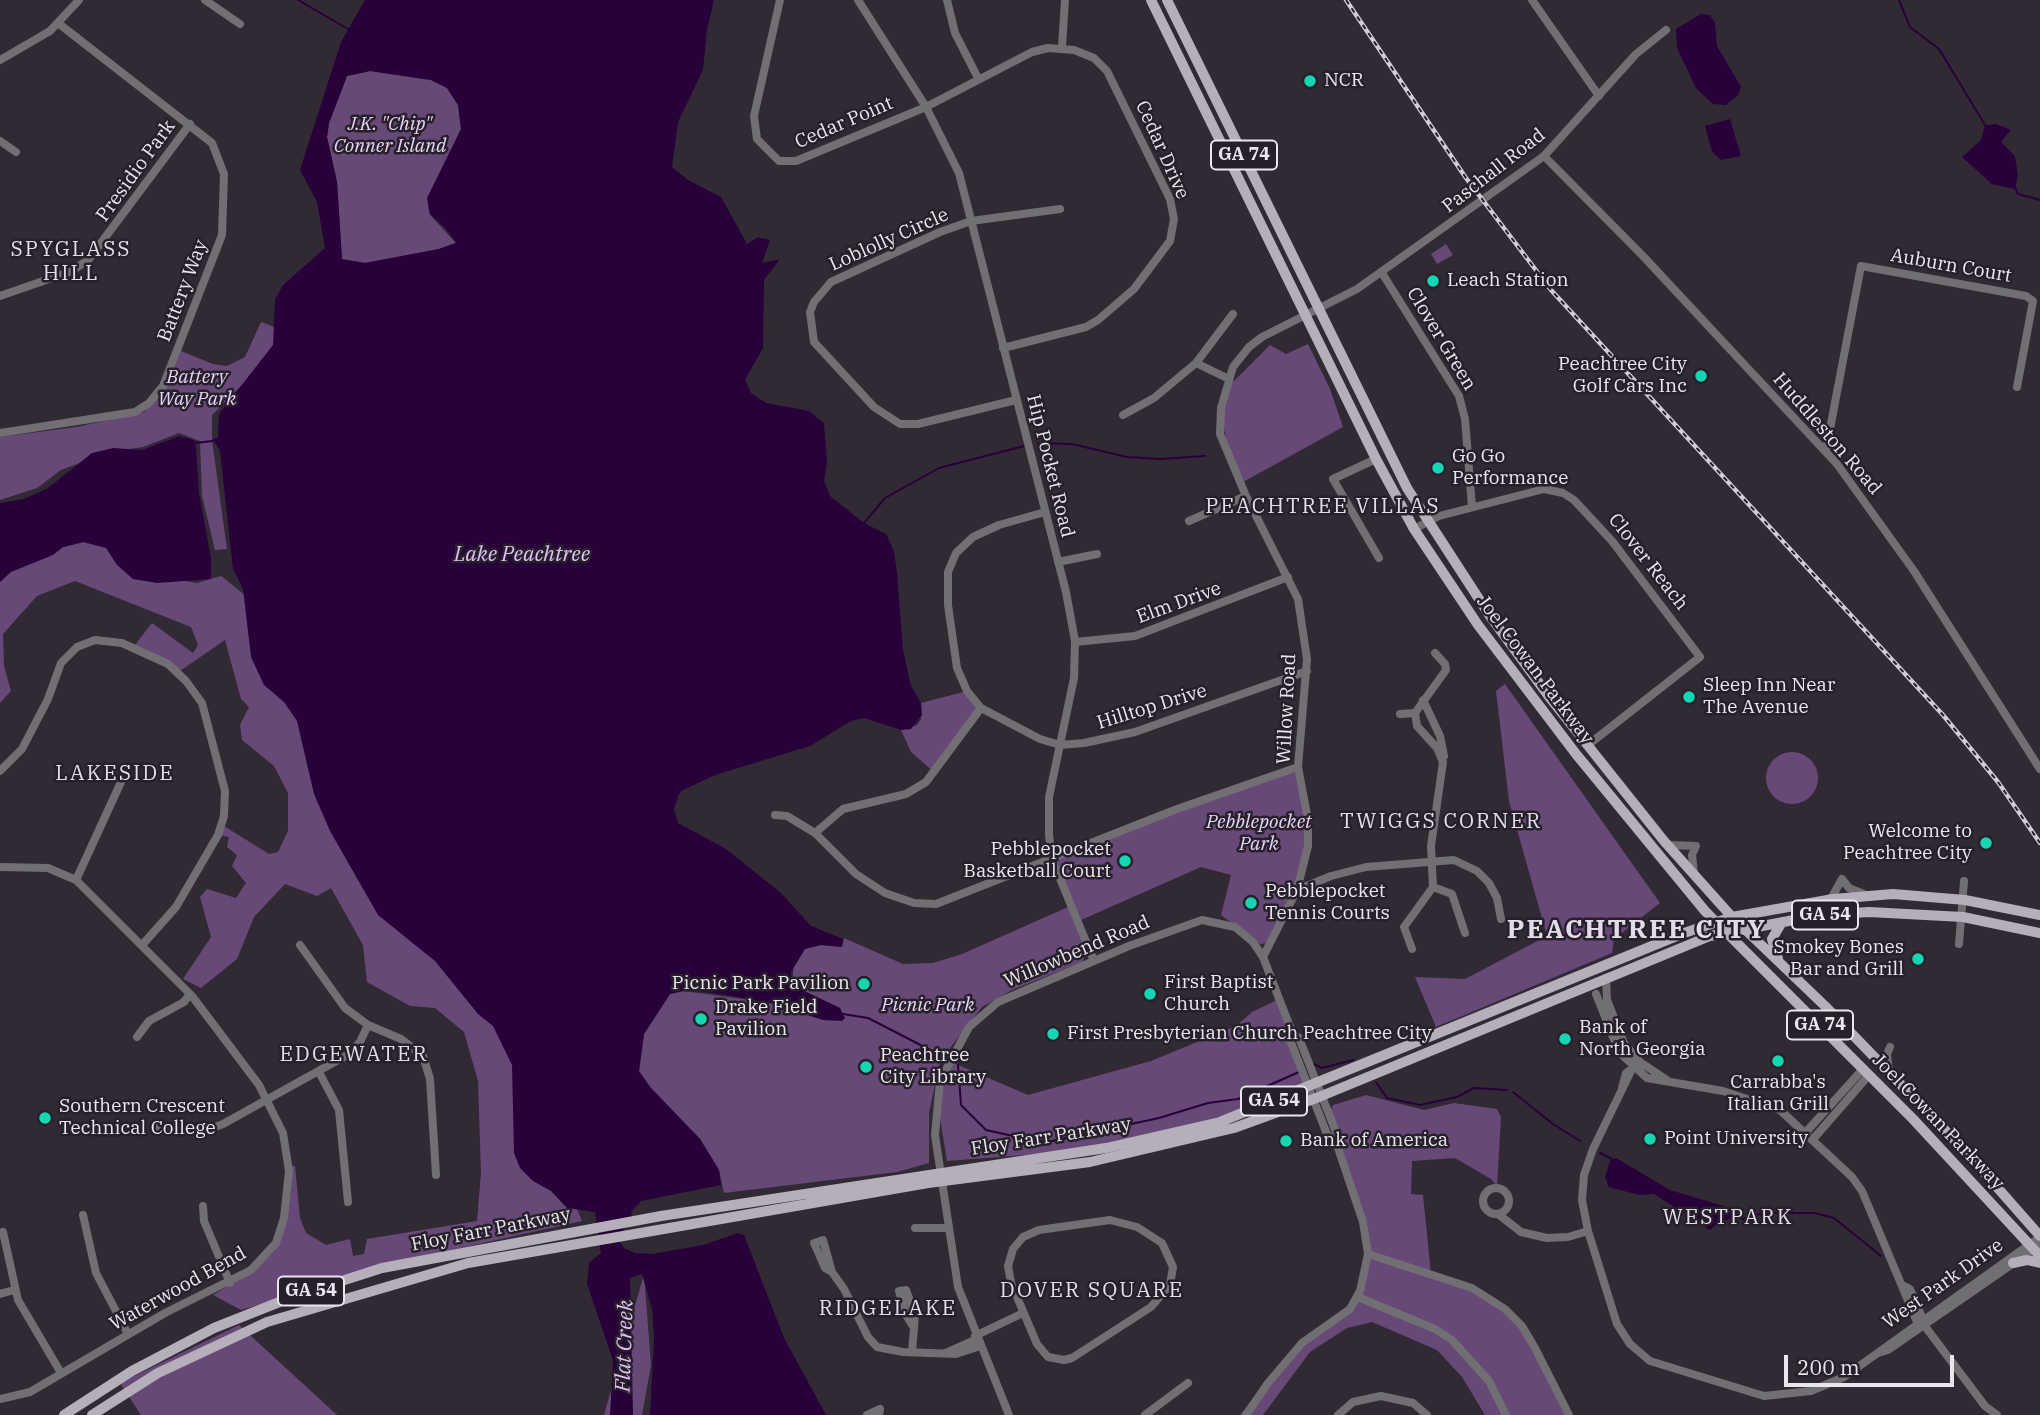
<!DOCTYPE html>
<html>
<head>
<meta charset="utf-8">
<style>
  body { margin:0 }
  #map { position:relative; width:2040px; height:1415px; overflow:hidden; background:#312a35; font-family:"IBM Plex Serif",serif }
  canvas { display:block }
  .scale { position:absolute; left:1784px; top:1355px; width:170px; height:32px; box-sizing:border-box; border:4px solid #eae6ed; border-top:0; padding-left:9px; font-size:21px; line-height:24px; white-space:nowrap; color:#eae6ed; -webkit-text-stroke:5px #27202b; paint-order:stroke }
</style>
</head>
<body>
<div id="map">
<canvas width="2040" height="1415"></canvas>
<div class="scale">200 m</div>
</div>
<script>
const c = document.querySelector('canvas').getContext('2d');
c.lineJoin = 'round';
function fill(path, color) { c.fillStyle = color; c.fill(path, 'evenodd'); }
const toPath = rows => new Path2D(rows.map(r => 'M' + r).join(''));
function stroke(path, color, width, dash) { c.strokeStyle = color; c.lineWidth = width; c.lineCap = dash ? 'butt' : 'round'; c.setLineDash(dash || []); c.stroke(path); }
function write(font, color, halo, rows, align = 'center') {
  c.font = font + ' "IBM Plex Serif",serif'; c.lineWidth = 5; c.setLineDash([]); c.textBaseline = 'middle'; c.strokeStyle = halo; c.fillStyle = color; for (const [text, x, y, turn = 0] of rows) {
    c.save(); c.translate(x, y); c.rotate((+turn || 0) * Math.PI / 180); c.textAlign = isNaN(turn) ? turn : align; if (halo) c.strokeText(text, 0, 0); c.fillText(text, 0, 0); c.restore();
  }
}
fill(toPath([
  [370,71,431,80,447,88,458,105,461,129,428,206,430,215,456,243,439,249,365,263,342,260,337,182,327,137,329,123,347,76],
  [1446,244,1453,255,1437,264,1431,254],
  [261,322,282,330,261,366,212,415,212,440,227,549,215,550,202,496,200,441,179,433,143,447,109,452,61,470,37,488,0,500,0,437,77,427,144,412,169,382,181,351,213,364,227,366,245,357],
  [1308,344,1330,389,1343,427,1243,482,1227,444,1223,424,1224,404,1232,383,1270,345,1286,354],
  [96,539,143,574,197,583,221,576,251,600,505,1029,582,1221,438,1253,241,1310,213,1295,255,1269,274,1251,291,1166,295,1166,300,1218,306,1233,326,1245,350,1239,353,1256,364,1254,367,1239,477,1221,481,1173,478,1081,464,1032,435,1008,410,1006,367,982,363,945,331,888,317,896,285,884,254,917,237,959,201,988,183,979,211,937,200,897,207,889,236,898,246,883,232,866,237,855,227,847,229,837,218,835,224,826,269,854,278,852,288,831,288,793,274,766,242,740,240,725,249,707,241,699,225,640,180,671,134,646,152,623,193,653,198,645,191,627,75,581,37,596,3,634,4,666,11,691,0,703,0,563],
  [1505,684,1660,903,1614,939,1612,953,1436,1027,1415,977,1465,979,1547,936,1509,801,1496,691],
  [967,691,981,708,934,772,911,752,901,730,917,725,921,719,921,703],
  '1766 778a26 26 0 1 1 52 0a26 26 0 1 1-52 0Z',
  [1298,767,1309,833,1297,890,1267,943,1260,944,1221,915,1231,875,1201,867,1081,920,1079,913,1069,907,1087,952,1082,962,1012,990,982,1007,940,1061,929,1113,929,1163,897,1172,724,1193,719,1170,700,1139,650,1087,639,1071,644,1034,670,994,676,990,766,1002,792,985,794,963,805,949,821,945,842,947,844,938,903,964,933,963,962,954,1068,907,1052,859],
  [1279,999,1290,1040,1309,1087,1219,1119,1091,1150,947,1161,940,1118,940,1081,949,1061,1028,1095,1151,1061,1236,1026,1252,1012],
  [1366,1095,1424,1110,1454,1103,1497,1109,1501,1117,1497,1186,1491,1179,1455,1158,1412,1161,1411,1194,1423,1195,1431,1274,1490,1298,1531,1341,1569,1415,1485,1415,1462,1377,1437,1350,1372,1322,1347,1328,1310,1352,1263,1415,1240,1415,1297,1343,1350,1309,1368,1254,1365,1233,1329,1114,1333,1105],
  [644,1274,651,1365,642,1415,604,1415],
  [239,1325,337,1415,141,1415,120,1383]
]), '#664977');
fill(toPath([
  [365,0,714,0,707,30,703,70,678,122,672,167,688,180,721,197,747,244,758,237,770,240,762,263,780,259,764,280,763,348,745,380,751,393,766,403,809,411,824,423,827,462,824,481,830,496,864,523,886,534,894,551,897,573,903,650,911,686,921,703,922,715,911,729,901,730,864,718,851,721,810,746,715,775,681,791,678,796,674,809,678,823,726,849,781,893,811,926,843,939,842,947,821,945,805,949,791,972,792,985,840,1008,845,1018,842,1021,823,1020,766,1002,726,995,689,990,670,994,644,1034,639,1071,650,1087,700,1139,719,1170,721,1185,641,1201,631,1212,632,1217,625,1226,619,1241,624,1248,635,1253,652,1254,703,1245,738,1233,744,1235,784,1338,826,1415,650,1415,654,1338,652,1309,642,1274,630,1278,633,1415,610,1415,613,1360,587,1284,589,1263,601,1253,595,1212,567,1208,551,1191,533,1181,520,1168,514,1153,512,1065,493,1026,478,1014,435,961,378,915,330,831,314,794,297,721,284,702,264,685,251,657,243,589,233,569,220,451,213,439,218,438,219,414,273,345,275,299,283,285,325,248,317,202,300,170,341,42],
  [370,71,431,80,447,88,458,105,461,129,427,198,430,214,445,228,456,243,439,249,365,263,342,259,337,182,327,137,329,123,347,76],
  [1701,14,1710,15,1715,23,1717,46,1741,87,1738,95,1726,105,1713,104,1696,88,1677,48,1676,29],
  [1730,119,1741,156,1721,160,1712,152,1705,126],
  [1996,124,2011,130,2001,142,2015,156,2018,176,2015,189,1992,184,1962,157,1981,140,1985,125],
  [179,436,194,440,196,447,199,493,211,558,211,579,157,583,133,579,117,565,106,548,83,542,63,547,53,555,11,572,0,582,0,503,24,499,48,488,92,453,113,448,142,450],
  [1616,1158,1670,1190,1737,1210,1737,1217,1719,1222,1710,1230,1654,1194,1639,1195,1609,1187,1605,1177,1610,1161]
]), '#28003a');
stroke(toPath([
  [298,0,348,29],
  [1899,0,1910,27,1939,49,1985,125],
  [2015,187,2018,194,2040,200],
  [195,443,213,441],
  [1038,443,1072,444,1127,457,1160,459,1205,456],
  [864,523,885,498,939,468,1024,446],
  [843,1014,868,1018,942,1056],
  [1314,1064,1322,1068,1353,1060],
  [958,1065,961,1105,986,1130,1036,1141,1052,1141,1159,1118,1208,1103,1238,1099,1299,1072],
  [1376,1082,1387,1098,1420,1105,1457,1097,1474,1088,1507,1090],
  [1513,1092,1553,1124,1580,1141],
  [1600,1153,1612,1159],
  [1736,1217,1743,1219,1763,1213,1815,1213,1834,1218,1881,1256]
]), '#28003a', 2);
stroke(toPath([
  [205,0,240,24],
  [780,0,754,116,757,139,779,161,796,161,926,107,1032,52,1048,48,1074,50,1094,58,1107,71,1170,199,1174,219,1170,241,1134,289,1098,320,1086,327,1003,348],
  [858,0,926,107,959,173,1066,592,1075,641,1074,678,1049,797,1049,835,1052,859,1094,961],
  [947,0,955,33,978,78],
  [1532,0,1599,96],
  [1062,47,1065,0],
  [0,60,50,31,79,0],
  [0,141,16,152],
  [1544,156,1642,255,1837,464,1914,571,2040,769],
  [1382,273,1459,396,1465,419,1472,507],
  [0,296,72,271,89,259,190,124],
  [1196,363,1229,379],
  [1016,400,918,424,900,424,874,407,814,342,810,312,814,302,831,282,940,232,971,221,1060,209],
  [1123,415,1154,398,1196,363,1233,314],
  [0,433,135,412,149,403,163,386,222,235,224,174,212,143,58,23],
  [1826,450,1861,266,2026,296,2033,301,2017,387],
  [1376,459,1333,479,1379,558],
  [1045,512,999,525,973,537,956,553,948,572,948,605,957,668,967,691,981,708,1040,739,1060,745,1084,743,1135,732,1307,671],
  [1189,521,1246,496],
  [1414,529,1439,516,1544,489,1563,493,1574,500,1612,541,1700,657,1588,745],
  [1058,562,1097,554],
  [1075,642,1135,636,1288,577],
  [1423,700,1440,736,1444,756],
  [1400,714,1415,713],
  [0,771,22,749,48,699,61,663,77,647,95,640,122,643,168,664,186,681,202,703,225,791,224,816,218,835,176,907,143,944],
  [775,815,787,816,815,833,856,874,885,893,914,903,936,904,1177,809,1298,767],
  [815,833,843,809,906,794,926,782,981,708],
  [1668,845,1696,846,1692,855,1694,874],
  [0,867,48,868,76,880,192,996,259,1085,283,1133,289,1171,284,1218,276,1243,251,1270,165,1313,30,1392,0,1399],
  [76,880,121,782],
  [1433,887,1431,846,1443,762,1437,748,1417,726,1415,713,1446,670,1445,664,1435,653],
  [1433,887,1452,894,1465,933],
  [1297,890,1331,876,1366,867,1454,860,1477,871,1489,883,1497,898,1501,919],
  [1826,900,1832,897,1842,879,1849,888,1866,895],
  [1959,944,1964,881],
  [300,945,345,1008,368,1025,401,1039,423,1056,430,1079,436,1175],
  [1412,949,1404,927,1433,887],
  [1263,957,1297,890,1308,846,1308,820,1298,767,1307,659,1298,599,1246,496,1220,434,1221,408,1233,367,1249,347,1262,337,1357,289,1544,156,1636,54,1666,30],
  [1606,978,1607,1000,1624,1043,1640,1062,1667,1080],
  [1596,994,1619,1052,1647,1078,1723,1091,1780,1110,1852,1177,1862,1191,1917,1322,1924,1325,1985,1406,1997,1415],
  [1292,1032,1290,1040,1327,1134,1337,1145],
  [137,1037,149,1021,184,1002,190,994],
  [1631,1071,1593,1149,1584,1175,1582,1200,1588,1231,1617,1324,1630,1344,1650,1361,1764,1396,1811,1391,1844,1377,2040,1237],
  [1889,1071,1887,1054,1890,1047],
  [319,1072,339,1110,348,1202],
  [1622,1088,1626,1073,1633,1068],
  [155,1128,207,1130,223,1124,349,1054,360,1042,368,1025],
  [1806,1132,1863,1069],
  [1814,1138,1869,1075],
  '1483 1201a13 13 0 1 1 26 0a13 13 0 1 1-26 0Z',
  [203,1206,204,1221,230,1283],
  [1498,1214,1521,1232,1547,1238,1568,1237,1588,1231],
  [83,1215,96,1273,128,1334],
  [1110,1220,1137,1227,1162,1243,1173,1267,1170,1285,1151,1307,1072,1358,1064,1360,1048,1357,1037,1344,1011,1283,1008,1266,1013,1249,1023,1237,1039,1230,1110,1220],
  [915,1228,948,1228],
  [3,1232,18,1300,61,1373],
  [1368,1254,1472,1288,1505,1309,1522,1326,1535,1348,1569,1415],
  [832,1272,823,1240,814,1243,825,1268,832,1272,844,1289,868,1337,877,1347,903,1352,956,1354,980,1346],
  [1902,1285,1910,1289,1924,1322],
  [0,1294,14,1290],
  [1358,1297,1435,1329,1452,1340,1489,1381,1506,1415],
  [975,1336,1023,1313],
  [912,1352,914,1328,915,1314,906,1290,899,1291,906,1315,914,1328],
  [946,1353,977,1339],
  [1878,1353,1888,1350,2040,1245],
  [867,1415,880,1409,879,1415],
  [1009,1415,958,1287,935,1135,940,1081,969,1027,998,1002,1129,946,1202,920,1235,927,1253,942,1263,957,1292,1032,1299,1038,1336,1132,1337,1145,1363,1222,1368,1254,1360,1291,1350,1309,1302,1343,1268,1383,1246,1415],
  [1145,1415,1188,1383],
  [1338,1415,1353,1402,1381,1396,1413,1403,1427,1415]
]), '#716e74', 8);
stroke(toPath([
  [1151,0,1376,459,1414,529,1478,625,1576,754,1705,911,1913,1119,2040,1256],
  [1167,0,1407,488,1490,616,1550,698,1664,841,1732,917,1825,1006,1966,1152,2040,1236],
  [1778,959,1772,939,1782,922],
  [2013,1263,2027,1260,2040,1263],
  [64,1415,132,1371,214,1328,292,1297,382,1268,661,1216,1106,1148,1220,1122,1684,933,1732,917,1833,899,1893,894,1965,900,2040,915],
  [92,1415,158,1373,267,1322,468,1263,928,1183,1090,1162,1234,1128,1319,1097,1710,936,1820,915,1869,912,1963,917,2040,933]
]), '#b6aeba', 10);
const rail = toPath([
  [1346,0,1466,178,1551,290,1943,715,1998,782,2040,843]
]);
stroke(rail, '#d2cdd5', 4.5);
stroke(rail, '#27202b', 2, [5]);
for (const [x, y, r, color] of [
  [1310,81,7,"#15d5b3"],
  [1433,281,7,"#15d5b3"],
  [1701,376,7,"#15d5b3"],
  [1438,468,7,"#15d5b3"],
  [1689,697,7,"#15d5b3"],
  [1986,843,7,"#15d5b3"],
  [1125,861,7,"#15d5b3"],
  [1251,903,7,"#15d5b3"],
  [1918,959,7,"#15d5b3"],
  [864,984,7,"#15d5b3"],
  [1150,994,7,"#15d5b3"],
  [701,1019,7,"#15d5b3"],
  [1053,1034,7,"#15d5b3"],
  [1565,1039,7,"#15d5b3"],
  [1778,1061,7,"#15d5b3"],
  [866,1067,7,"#15d5b3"],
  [45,1118,7,"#15d5b3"],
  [1650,1139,7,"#15d5b3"],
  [1286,1141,7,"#15d5b3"]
]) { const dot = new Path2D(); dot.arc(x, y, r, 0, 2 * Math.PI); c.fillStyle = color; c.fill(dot); stroke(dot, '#27202b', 2.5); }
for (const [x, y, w] of [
  [1244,155,66],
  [1825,915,66],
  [1820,1025,66],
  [1274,1101,66],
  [311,1291,66]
]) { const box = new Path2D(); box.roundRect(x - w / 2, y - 14.5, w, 29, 5); c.fillStyle = '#27202b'; c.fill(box); stroke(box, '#eae6ed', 2); }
write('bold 18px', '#eae6ed', null, [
  ["GA 74",1244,155],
  ["GA 54",1825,915],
  ["GA 74",1820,1025],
  ["GA 54",1274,1101],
  ["GA 54",311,1291]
]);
write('19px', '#eae6ed', '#27202b', [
  ["NCR",1324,81],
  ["Leach Station",1447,281],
  ["Peachtree City",1687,365,"right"],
  ["Golf Cars Inc",1687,387,"right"],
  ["Go Go",1452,457],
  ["Performance",1452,479],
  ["Sleep Inn Near",1703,686],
  ["The Avenue",1703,708],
  ["Welcome to",1972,832,"right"],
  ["Peachtree City",1972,854,"right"],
  ["Pebblepocket",1111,850,"right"],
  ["Basketball Court",1111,872,"right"],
  ["Pebblepocket",1265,892],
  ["Tennis Courts",1265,914],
  ["Smokey Bones",1904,948,"right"],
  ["Bar and Grill",1904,970,"right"],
  ["First Baptist",1164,983],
  ["Church",1164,1005],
  ["Picnic Park Pavilion",850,984,"right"],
  ["Drake Field",715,1008],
  ["Pavilion",715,1030],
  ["Bank of",1579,1028],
  ["North Georgia",1579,1050],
  ["First Presbyterian Church Peachtree City",1067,1034],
  ["Peachtree",880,1056],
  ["City Library",880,1078],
  ["Carrabba's",1778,1083,"center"],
  ["Italian Grill",1778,1105,"center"],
  ["Southern Crescent",59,1107],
  ["Technical College",59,1129],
  ["Point University",1664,1139],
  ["Bank of America",1300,1141]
], 'left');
write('19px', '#eae6ed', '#27202b', [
  ["Cedar Point",844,123,-23],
  ["Cedar Drive",1162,150,66],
  ["Presidio Park",136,171,-54],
  ["Paschall Road",1494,171,-38],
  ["Loblolly Circle",889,240,-24],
  ["Auburn Court",1951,266,10],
  ["Battery Way",183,291,-69],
  ["Clover Green",1441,339,59],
  ["Huddleston Road",1827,434,49],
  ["Hip Pocket Road",1050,466,76],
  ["Clover Reach",1648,562,52],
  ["Elm Drive",1179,603,-20],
  ["Joel Cowan Parkway",1535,670,53],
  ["Hilltop Drive",1152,707,-17],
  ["Willow Road",1287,709,-87],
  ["Willowbend Road",1077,952,-23],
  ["Joel Cowan Parkway",1938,1122,46],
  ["Floy Farr Parkway",1051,1137,-9],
  ["Floy Farr Parkway",491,1230,-11],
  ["West Park Drive",1943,1284,-35],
  ["Waterwood Bend",178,1289,-29]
]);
write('italic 19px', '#ead3f8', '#27202b', [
  ["J.K. \"Chip\"",390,125],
  ["Conner Island",390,147],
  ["Battery",197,378],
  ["Way Park",197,400],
  ["Pebblepocket",1259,823],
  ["Park",1259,845],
  ["Picnic Park",928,1006]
]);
c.letterSpacing = '2px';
write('21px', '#e4dbea', '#27202b', [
  ["SPYGLASS",71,250],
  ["HILL",71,274],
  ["PEACHTREE VILLAS",1323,507],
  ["LAKESIDE",115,774],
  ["TWIGGS CORNER",1441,822],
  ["EDGEWATER",354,1055],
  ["WESTPARK",1728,1218],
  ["DOVER SQUARE",1092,1291],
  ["RIDGELAKE",888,1309]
]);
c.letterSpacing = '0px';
write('italic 21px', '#e3c0f7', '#27202b', [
  ["Lake Peachtree",522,555],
  ["Flat Creek",625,1346,-88]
]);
c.letterSpacing = '2px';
write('bold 26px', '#e4dbea', '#27202b', [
  ["PEACHTREE CITY",1637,930]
]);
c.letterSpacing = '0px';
</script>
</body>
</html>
